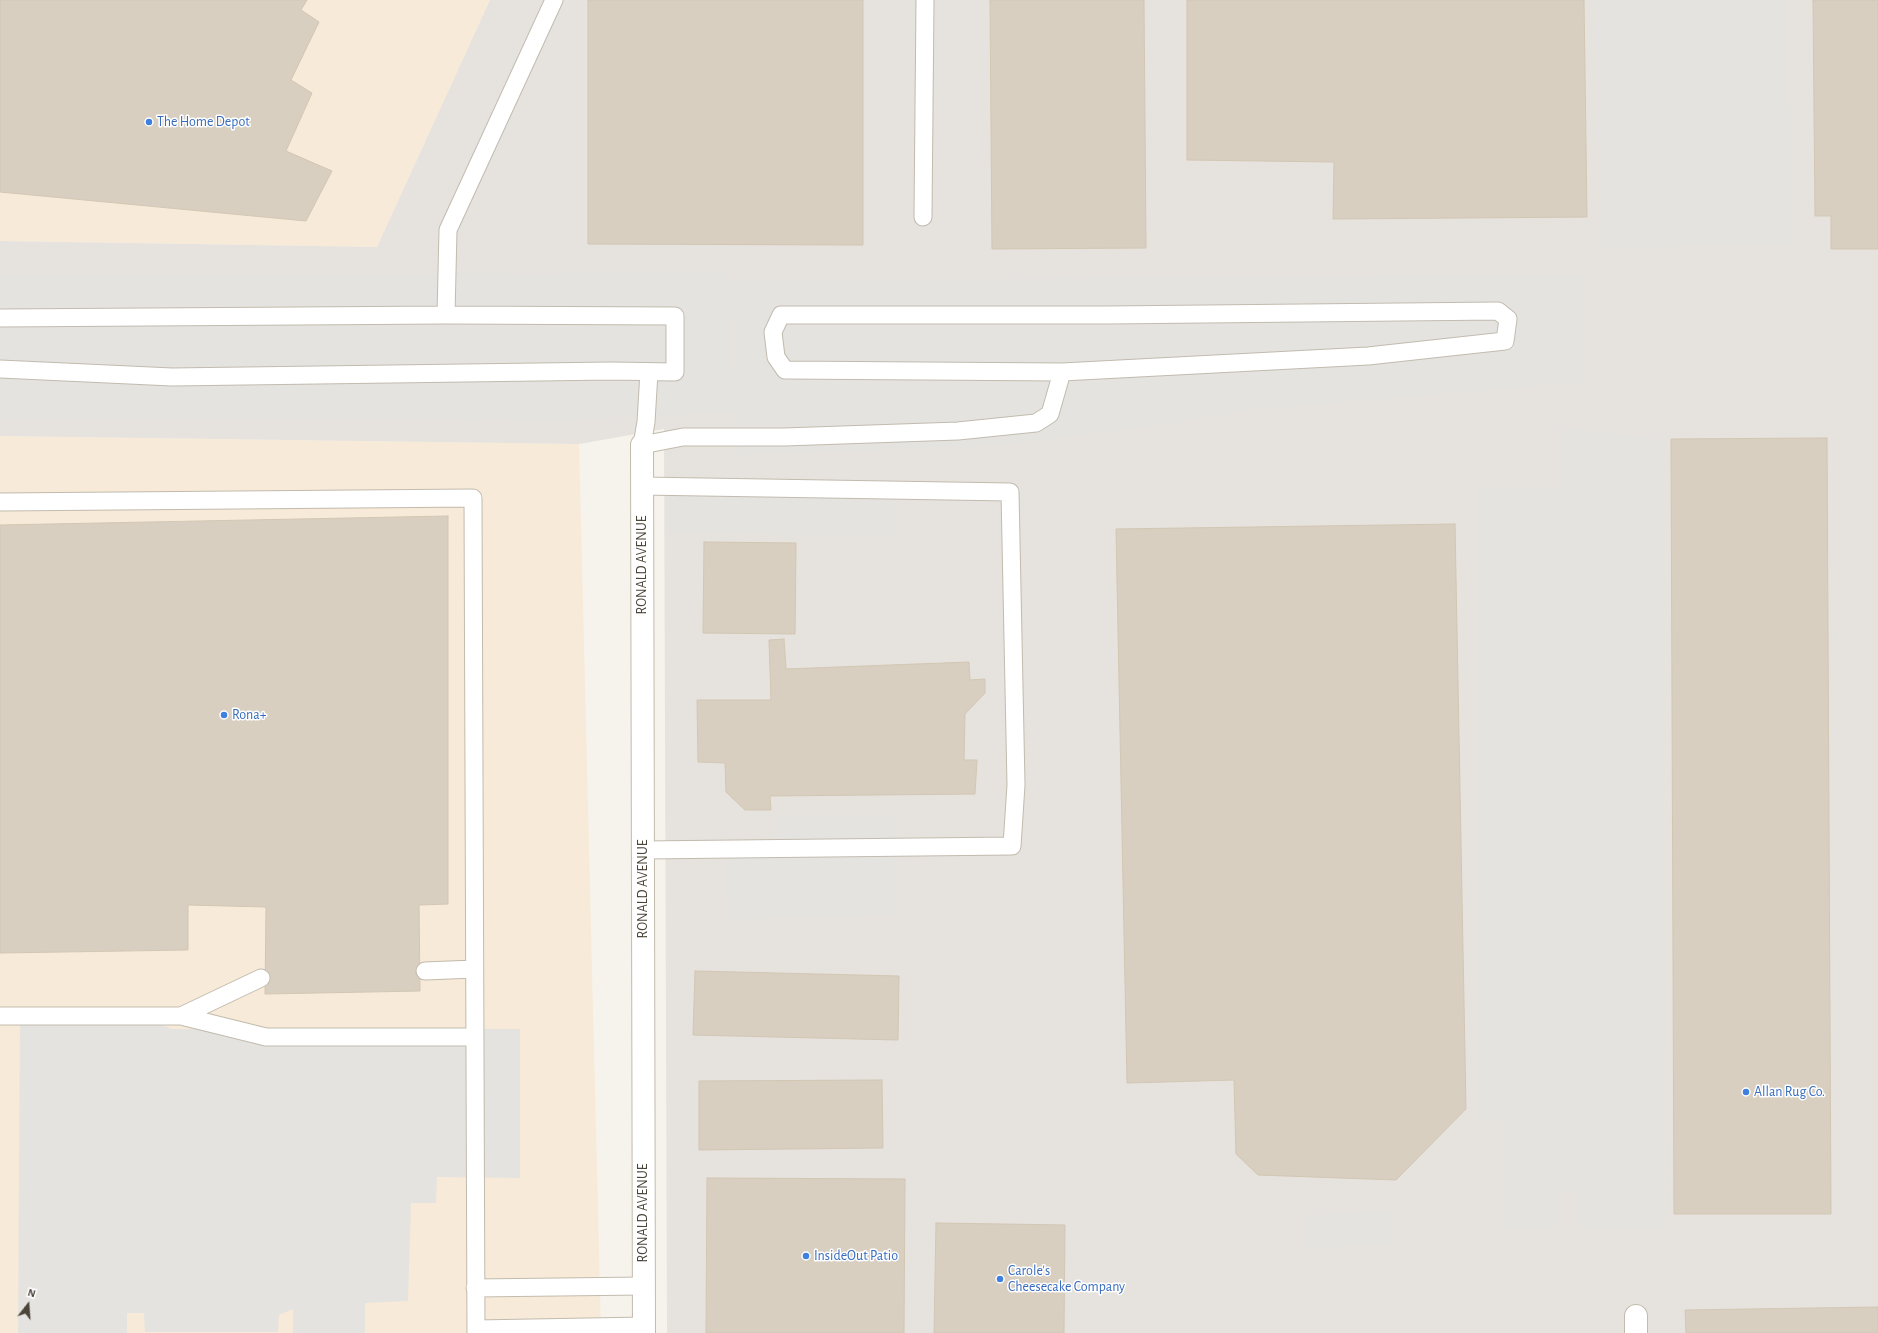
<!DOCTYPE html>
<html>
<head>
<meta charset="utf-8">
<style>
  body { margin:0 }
  #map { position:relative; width:1878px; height:1333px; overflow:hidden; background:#f6f3ec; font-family:"Alegreya Sans",sans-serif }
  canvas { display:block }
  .north { position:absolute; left:8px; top:1285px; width:40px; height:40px; -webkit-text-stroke:3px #fff; paint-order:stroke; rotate:17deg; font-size:11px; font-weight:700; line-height:16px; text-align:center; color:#4b4439 }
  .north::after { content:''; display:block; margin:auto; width:14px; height:18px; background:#4b4439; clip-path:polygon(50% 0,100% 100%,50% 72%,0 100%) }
</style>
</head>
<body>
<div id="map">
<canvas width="1878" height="1333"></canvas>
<div class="north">N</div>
</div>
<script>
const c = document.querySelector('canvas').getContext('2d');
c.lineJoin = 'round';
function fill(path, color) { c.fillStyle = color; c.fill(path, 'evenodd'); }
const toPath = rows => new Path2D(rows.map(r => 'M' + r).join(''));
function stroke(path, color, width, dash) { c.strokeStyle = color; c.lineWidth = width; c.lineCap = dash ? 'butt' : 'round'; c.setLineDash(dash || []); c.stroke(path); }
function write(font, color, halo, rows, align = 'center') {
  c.font = font + ' "Alegreya Sans",sans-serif'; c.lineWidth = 3; c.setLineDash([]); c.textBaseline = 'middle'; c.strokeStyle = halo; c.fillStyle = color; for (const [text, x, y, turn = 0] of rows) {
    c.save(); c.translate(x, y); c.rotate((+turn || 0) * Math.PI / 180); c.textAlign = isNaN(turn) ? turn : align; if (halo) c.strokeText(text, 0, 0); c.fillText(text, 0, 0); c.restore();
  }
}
fill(toPath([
  [0,0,490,0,377,247,0,241],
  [0,436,579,444,601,1333,0,1333]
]), '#f7ead8');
fill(toPath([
  [490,0,1878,0,1878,1333,667,1333,664,429,579,444,0,436,0,241,377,247]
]), '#e6e2dd');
fill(toPath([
  [1596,0,1787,0,1790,245,1600,247],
  [726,273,735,412,569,420,0,418,0,275],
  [1583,275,1584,382,1249,410,1134,429,983,446,739,455,733,280],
  [1561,427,1662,439,1665,1229,1579,1229,1580,1193,1561,1192],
  [665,486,897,491,896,537,665,532],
  [1480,488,1556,488,1555,1230,1502,1229,1503,1121,1479,1121],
  [780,815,895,816,898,915,729,919,726,847,763,846,778,838],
  [20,1013,146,1019,172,1029,520,1029,520,1178,437,1177,436,1203,411,1203,408,1301,365,1303,365,1333,293,1333,293,1309,279,1315,278,1332,145,1332,144,1313,127,1313,127,1333,18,1333],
  [1391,1211,1392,1244,1308,1248,1306,1215]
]), '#e5e3e0');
const building = toPath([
  [0,0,307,0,301,10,319,22,291,80,312,93,286,151,332,171,306,221,0,192,0,0],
  [588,0,863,0,863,245,588,244,588,0],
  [990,0,1144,0,1146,248,992,249,990,0],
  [1187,0,1584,0,1587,217,1333,219,1334,162,1187,160,1187,0],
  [1813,0,1878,0,1878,249,1831,249,1831,216,1815,216,1813,0],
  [1827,438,1831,1214,1674,1214,1671,439,1827,438],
  [448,516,448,904,419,905,420,991,265,994,266,907,188,905,188,950,0,953,0,525,448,516],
  [1455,524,1466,1109,1396,1180,1258,1175,1236,1154,1234,1080,1127,1083,1116,529,1455,524],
  [704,542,796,543,795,634,703,633,704,542],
  [784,639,786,669,969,662,970,680,985,679,985,693,965,714,964,760,977,760,975,794,770,796,771,810,745,810,726,792,725,763,698,762,697,700,771,700,769,640,784,639],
  [695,971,899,976,898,1040,693,1035,695,971],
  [882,1080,883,1148,699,1150,699,1081,882,1080],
  [707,1178,905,1179,904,1333,706,1333,707,1178],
  [936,1223,1065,1225,1064,1333,934,1333,936,1223],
  [1878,1307,1878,1333,1686,1333,1685,1310,1878,1307]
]);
fill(building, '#d8cfc1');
stroke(building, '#d3c7b4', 1);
const service = toPath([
  [923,217,925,0],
  [446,315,448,230,554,0],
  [0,318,446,315,675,316,675,372,611,371,172,377,0,369],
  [649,372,646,422,642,445,683,437,784,437,958,431,1036,423,1050,414,1062,372,785,370,776,357,773,332,781,315,1108,315,1498,311,1508,319,1505,341,1368,356,1062,372],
  [642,486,1010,492,1016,785,1012,846,643,850],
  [0,502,473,498,476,1333],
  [425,971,474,969],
  [0,1016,181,1016,266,1037,474,1037],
  [181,1016,261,978],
  [475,1288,643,1286],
  [476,1329,644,1326]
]);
const minor = toPath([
  [642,445,644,1333],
  [1636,1333,1636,1316]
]);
stroke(service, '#c2bbae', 19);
stroke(minor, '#c2bbae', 24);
stroke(service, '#fff', 17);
stroke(minor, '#fff', 22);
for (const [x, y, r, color] of [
  [149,122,4,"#3f7fe0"],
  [224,715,4,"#3f7fe0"],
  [1746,1092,4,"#3f7fe0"],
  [806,1256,4,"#3f7fe0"],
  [1000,1279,4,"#3f7fe0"]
]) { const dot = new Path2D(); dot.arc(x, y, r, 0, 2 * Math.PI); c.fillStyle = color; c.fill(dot); stroke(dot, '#fff', 1.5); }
write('14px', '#366cbe', '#fff', [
  ["The Home Depot",157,122],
  ["Rona+",232,715],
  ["Allan Rug Co.",1754,1092],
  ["InsideOut Patio",814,1256],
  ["Carole's",1008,1271],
  ["Cheesecake Company",1008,1287]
], 'left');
write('14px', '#4b4439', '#fff', [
  ["RONALD AVENUE",642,565,-90],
  ["RONALD AVENUE",643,889,-90],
  ["RONALD AVENUE",643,1213,-90]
]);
</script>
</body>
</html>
